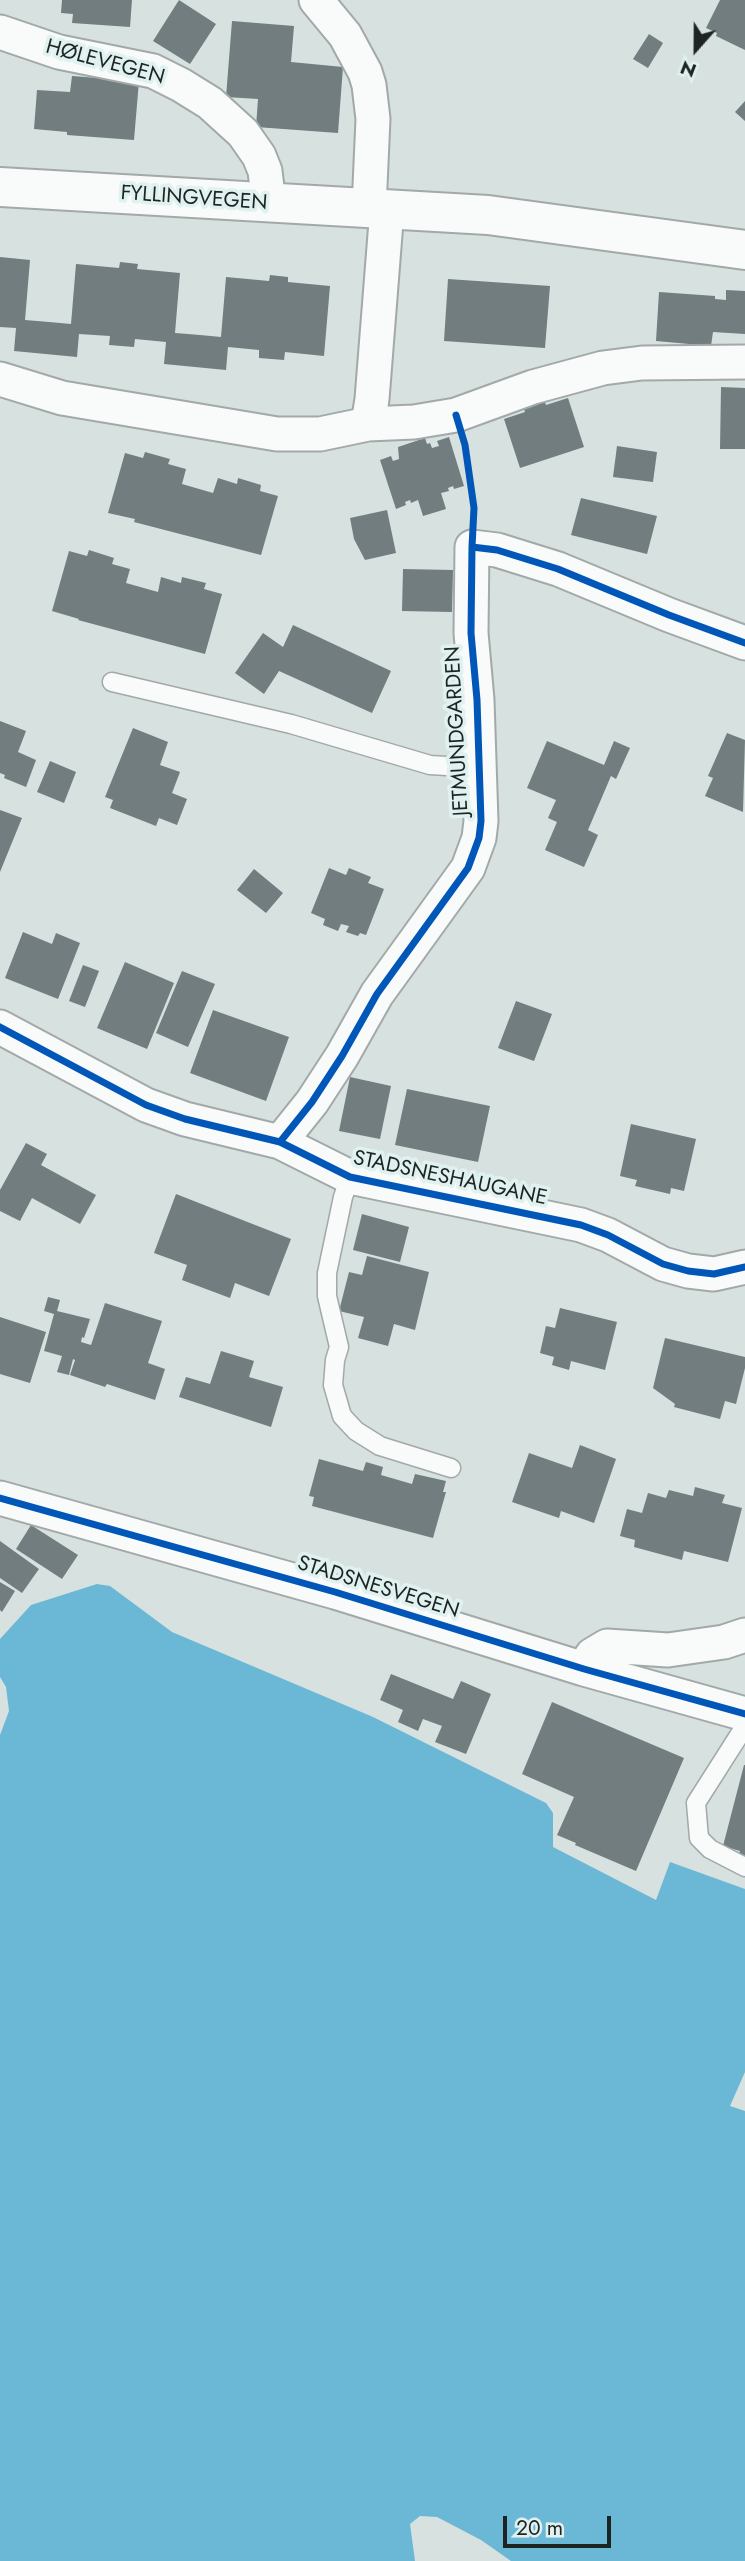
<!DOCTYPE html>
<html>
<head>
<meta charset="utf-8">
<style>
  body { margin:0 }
  #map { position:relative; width:745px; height:2561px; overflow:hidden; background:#d7e1e0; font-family:Jost,sans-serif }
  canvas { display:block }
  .north { position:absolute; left:661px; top:14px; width:70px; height:70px; -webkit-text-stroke:5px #e0f2f0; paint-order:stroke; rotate:201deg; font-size:19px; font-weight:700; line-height:28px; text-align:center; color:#1d2423 }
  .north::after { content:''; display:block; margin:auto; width:24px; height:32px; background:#1d2423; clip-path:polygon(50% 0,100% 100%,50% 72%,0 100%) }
  .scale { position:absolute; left:503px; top:2516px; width:108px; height:32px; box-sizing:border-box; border:4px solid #1d2423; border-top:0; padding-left:9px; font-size:21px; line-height:24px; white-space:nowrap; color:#1d2423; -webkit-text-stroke:5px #e0f2f0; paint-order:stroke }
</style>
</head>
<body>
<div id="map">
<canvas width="745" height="2561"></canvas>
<div class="north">N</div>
<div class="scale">20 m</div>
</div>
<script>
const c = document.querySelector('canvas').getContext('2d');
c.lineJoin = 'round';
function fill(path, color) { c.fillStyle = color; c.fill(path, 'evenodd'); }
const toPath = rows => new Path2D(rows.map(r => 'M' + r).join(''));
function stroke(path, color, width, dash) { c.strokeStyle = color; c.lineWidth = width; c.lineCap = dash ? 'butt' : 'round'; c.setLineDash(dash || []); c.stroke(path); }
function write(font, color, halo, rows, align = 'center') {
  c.font = font + ' Jost,sans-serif'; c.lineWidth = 7; c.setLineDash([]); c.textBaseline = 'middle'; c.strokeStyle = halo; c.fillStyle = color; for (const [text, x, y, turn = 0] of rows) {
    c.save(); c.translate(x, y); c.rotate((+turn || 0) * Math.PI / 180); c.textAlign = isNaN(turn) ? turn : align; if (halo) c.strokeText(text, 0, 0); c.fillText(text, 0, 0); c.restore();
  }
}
fill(toPath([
  [97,1584,110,1586,172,1632,373,1717,546,1803,553,1813,553,1847,656,1900,670,1862,745,1889,745,2072,730,2106,745,2111,745,2561,511,2561,481,2540,437,2517,420,2516,410,2524,415,2561,0,2561,0,1735,9,1711,6,1687,0,1677,0,1639,31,1605]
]), '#6ab8d6');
fill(toPath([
  [62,0,132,0,130,27,72,23,73,14,61,13],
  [179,0,216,24,190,64,153,41],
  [720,0,745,0,745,50,716,36,717,33,706,28],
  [232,21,294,26,291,62,343,67,338,133,256,127,258,99,226,97],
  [649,34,663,43,648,68,633,59],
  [98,72,139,81,134,140,67,135,67,132,34,129,37,90,70,92,72,76,98,78],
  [745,101,745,121,735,112],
  [0,257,30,260,25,320,49,322,71,324,76,264,119,268,120,262,138,264,137,269,180,273,175,333,200,335,221,337,226,277,269,281,270,275,288,277,288,282,330,286,324,356,285,352,284,360,259,358,259,350,228,347,226,370,164,364,166,342,135,339,134,347,109,345,110,336,79,334,77,357,14,351,16,328,0,327],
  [448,279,550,286,545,348,444,341],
  [726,290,745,291,745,334,713,332,711,346,656,341,659,292,715,296,715,299,726,300],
  [721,387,745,388,745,449,720,449],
  [568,398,584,447,520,468,504,419,525,412,523,407,544,400,546,405],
  [449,437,464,486,454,489,453,486,448,488,449,491,441,493,446,509,423,516,418,500,411,503,410,500,405,502,406,505,396,509,380,460,391,456,393,461,399,459,398,447,425,438,427,444,430,443,432,448,439,446,437,441],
  [617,446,657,452,653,482,613,477],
  [145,452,170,459,168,464,186,469,182,484,213,493,218,478,237,484,238,478,261,485,260,491,278,496,261,555,134,522,135,519,108,513,125,453,143,458],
  [581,498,657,516,647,554,571,535],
  [387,510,396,553,365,560,354,539,350,518],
  [89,550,114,558,112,564,130,569,126,583,158,592,161,577,181,583,182,577,206,583,204,589,222,594,205,654,78,620,79,619,52,611,69,551,87,556],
  [403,569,453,570,452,612,402,611],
  [293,625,391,671,372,713,279,671,264,694,235,673,263,633,283,647],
  [0,721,26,731,18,752,36,760,26,787,4,778,5,775,0,773],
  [133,728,168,742,160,765,180,772,172,793,187,799,177,825,159,818,156,826,110,808,113,800,105,797],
  [727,733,745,740,743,812,705,796,713,778,708,776],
  [547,741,604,765,614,741,630,748,616,779,611,776,588,830,598,835,584,867,545,850,557,822,548,818,556,800,527,788],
  [50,761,76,772,64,803,37,792],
  [0,810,22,818,0,872],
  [329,868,346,875,349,868,371,877,368,883,384,889,366,935,360,933,358,936,346,932,349,926,341,924,338,931,323,925,325,919,311,913],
  [254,869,283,893,266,913,237,890],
  [23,932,52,944,56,933,80,943,58,999,5,978],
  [125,962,174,983,147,1049,97,1028],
  [83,965,99,971,85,1007,69,1001],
  [182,971,215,984,188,1047,156,1033],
  [516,1001,552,1014,534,1061,498,1048],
  [213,1010,289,1037,266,1101,190,1073],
  [350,1077,391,1086,380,1139,339,1131],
  [407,1089,490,1106,478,1162,395,1145],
  [631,1124,696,1139,684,1191,671,1188,670,1194,635,1186,637,1180,620,1176],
  [26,1143,47,1154,41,1165,96,1195,80,1224,32,1198,20,1221,0,1211,0,1190],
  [176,1194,291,1239,269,1296,235,1283,230,1298,182,1280,187,1265,154,1253],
  [362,1214,409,1227,400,1262,353,1250],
  [367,1256,429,1272,415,1330,394,1324,388,1346,358,1338,364,1317,339,1311,349,1272,362,1275],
  [48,1297,60,1300,57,1311,90,1319,84,1338,82,1337,81,1342,91,1345,105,1303,162,1321,148,1363,165,1369,155,1400,107,1384,105,1387,70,1375,75,1360,73,1359,69,1375,57,1372,62,1356,44,1351,54,1314,44,1311],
  [560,1308,617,1322,605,1370,571,1361,569,1370,552,1365,554,1357,540,1353,546,1326,555,1328],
  [0,1317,46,1332,30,1383,0,1374],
  [665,1338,745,1357,745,1368,736,1404,725,1401,720,1419,674,1407,675,1404,653,1388],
  [221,1351,254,1361,249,1377,283,1387,271,1427,179,1397,186,1377,210,1384],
  [580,1445,616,1459,594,1523,561,1511,559,1518,512,1502,529,1453,572,1468],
  [319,1459,363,1471,366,1462,383,1467,381,1475,412,1484,415,1474,446,1481,443,1492,446,1492,433,1538,312,1506,314,1497,309,1496],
  [695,1487,725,1495,722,1503,742,1508,728,1562,684,1551,682,1560,634,1547,635,1540,620,1536,627,1509,642,1513,648,1493,666,1498,669,1490,693,1496],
  [31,1525,78,1555,62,1579,16,1549],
  [0,1541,39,1569,22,1593,0,1578],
  [0,1582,15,1591,2,1612,0,1610],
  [391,1674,453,1699,461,1681,491,1694,466,1754,435,1742,442,1726,423,1719,418,1731,398,1722,403,1710,380,1700],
  [552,1702,684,1758,636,1871,575,1845,576,1843,557,1835,574,1797,522,1774],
  [744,1765,745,1765,745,1859,738,1857,740,1851,723,1846]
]), '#717d7e');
const service = toPath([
  [112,682,291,724,430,765,463,767,478,771],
  [350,1177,343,1197,327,1273,327,1296,339,1347,335,1360,333,1385,342,1416,356,1431,380,1446,451,1468],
  [745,1726,696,1803,699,1838,710,1849,745,1867]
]);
const minor = toPath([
  [316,0,345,35,365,72,369,85,373,119,369,208],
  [0,32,59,52,153,71,181,85,210,103,243,133,259,156,265,171,269,204],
  [0,379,62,398,277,434,320,434,368,424,414,422,456,415,533,387,603,368,642,363,745,362],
  [368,424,372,399,387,209],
  [0,1027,146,1105,185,1119,280,1142,350,1177,581,1225,608,1235,663,1264,688,1271,714,1274,745,1267],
  [280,1142,312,1102,342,1056,377,994,468,868,479,838,481,821,477,700,471,633,472,547,497,550,558,569,669,615,745,643],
  [0,1498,335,1592,584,1669,745,1714],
  [584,1669,592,1655,607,1646,668,1650,724,1642,745,1635]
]);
const tertiary = toPath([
  [0,187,488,215,745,250]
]);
stroke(service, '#a2a9a8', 21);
stroke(minor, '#a2a9a8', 37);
stroke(tertiary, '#a2a9a8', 42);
stroke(service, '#f9fafa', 18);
stroke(minor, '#f9fafa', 33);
stroke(tertiary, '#f9fafa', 38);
stroke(toPath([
  [456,415,465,445,474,508,472,547],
  [0,1027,146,1105,185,1119,280,1142,350,1177,581,1225,608,1235,663,1264,688,1271,714,1274,745,1267],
  [280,1142,312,1102,342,1056,377,994,468,868,479,838,481,821,477,700,471,633,472,547,497,550,558,569,669,615,745,643],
  [0,1498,335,1592,584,1669,745,1714]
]), '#0057b8', 7);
write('21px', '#1d2423', '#e0f2f0', [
  ["HØLEVEGEN",105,63,15],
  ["FYLLINGVEGEN",194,199,4],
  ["JETMUNDGARDEN",458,731,-93],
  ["STADSNESHAUGANE",450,1179,12],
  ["STADSNESVEGEN",378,1588,17]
]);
</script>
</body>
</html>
